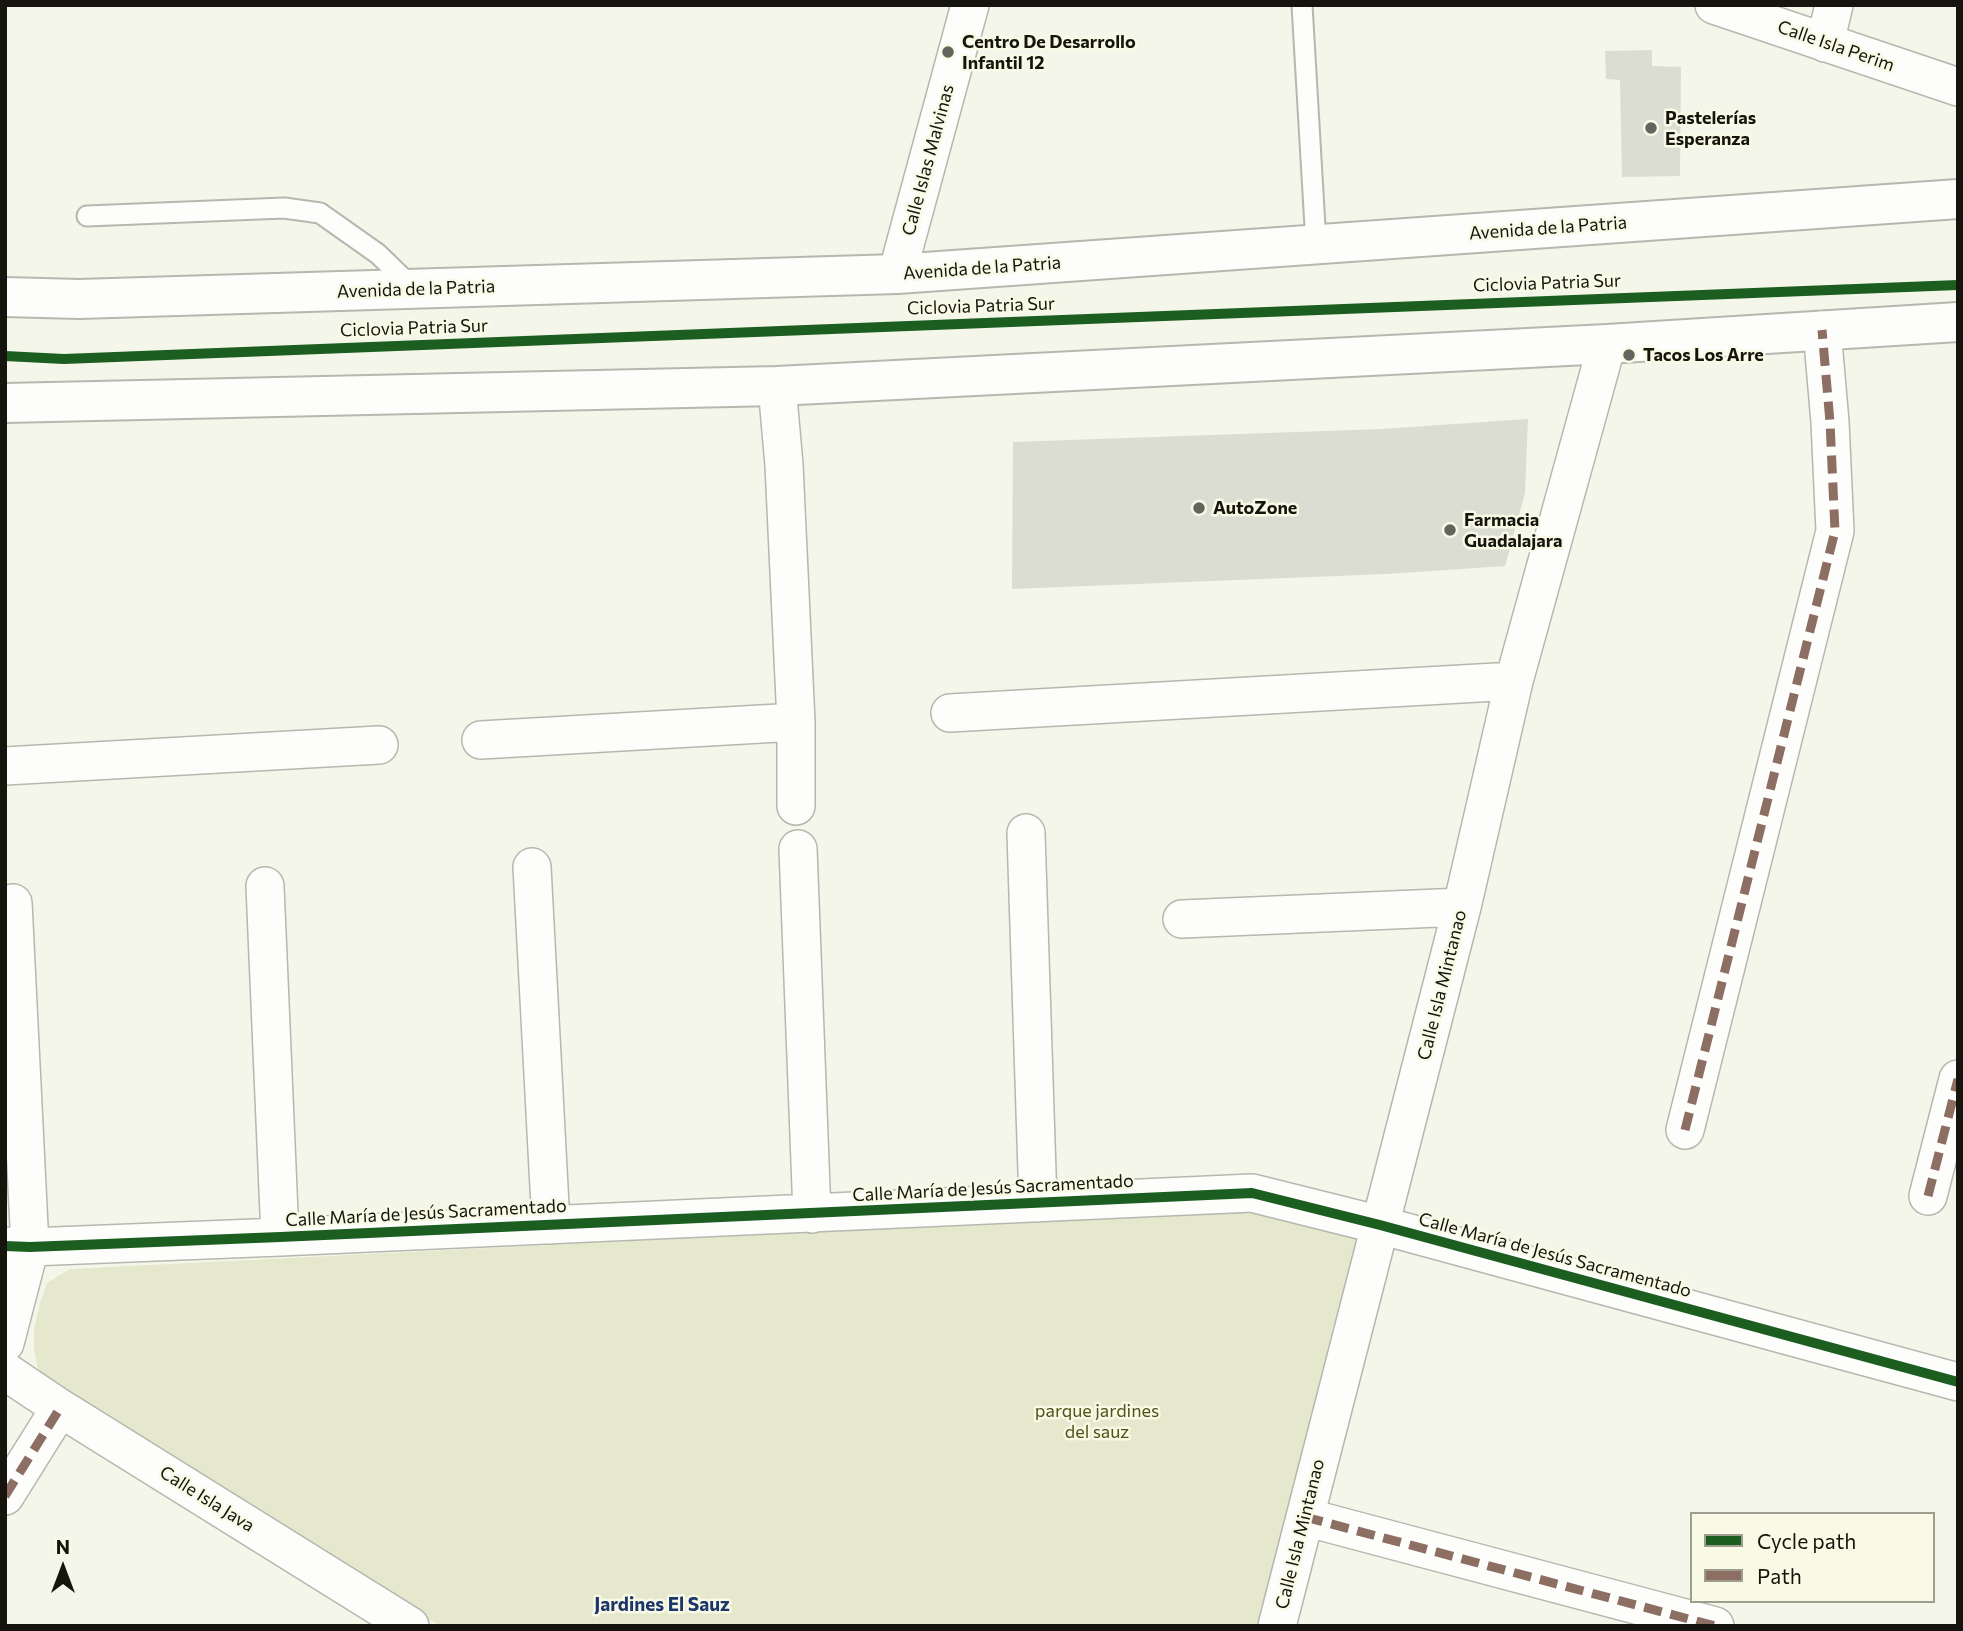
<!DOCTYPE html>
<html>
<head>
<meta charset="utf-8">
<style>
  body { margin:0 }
  #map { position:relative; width:1963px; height:1631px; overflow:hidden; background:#f4f6ea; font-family:Commissioner,sans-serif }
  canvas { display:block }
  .frame { position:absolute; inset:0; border:7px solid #15150e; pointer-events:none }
  .legend { position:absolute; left:1690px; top:1512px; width:245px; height:91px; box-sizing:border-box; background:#f8fae6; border:2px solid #9d9e90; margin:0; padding:9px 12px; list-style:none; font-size:21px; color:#15150e }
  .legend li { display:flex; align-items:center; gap:14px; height:35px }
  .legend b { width:35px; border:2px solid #9d9e90 }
  .north { position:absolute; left:28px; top:1533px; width:70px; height:70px; -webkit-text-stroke:5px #f8fae6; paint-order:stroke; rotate:0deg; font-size:19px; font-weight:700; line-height:28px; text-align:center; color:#15150e }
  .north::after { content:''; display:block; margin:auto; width:24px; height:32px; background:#15150e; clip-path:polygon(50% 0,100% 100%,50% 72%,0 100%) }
</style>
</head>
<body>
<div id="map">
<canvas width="1963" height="1631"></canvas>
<div class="frame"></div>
<ul class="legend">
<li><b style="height:9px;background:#1b5e20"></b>Cycle path</li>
<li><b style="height:9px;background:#8d6e63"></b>Path</li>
</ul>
<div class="north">N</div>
</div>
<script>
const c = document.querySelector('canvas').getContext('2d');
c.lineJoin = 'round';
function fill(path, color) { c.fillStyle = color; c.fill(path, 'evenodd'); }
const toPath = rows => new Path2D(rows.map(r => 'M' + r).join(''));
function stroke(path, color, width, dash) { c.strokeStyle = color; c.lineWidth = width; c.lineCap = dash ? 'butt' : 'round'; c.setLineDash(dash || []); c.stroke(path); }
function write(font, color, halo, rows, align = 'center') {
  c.font = font + ' Commissioner,sans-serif'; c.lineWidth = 5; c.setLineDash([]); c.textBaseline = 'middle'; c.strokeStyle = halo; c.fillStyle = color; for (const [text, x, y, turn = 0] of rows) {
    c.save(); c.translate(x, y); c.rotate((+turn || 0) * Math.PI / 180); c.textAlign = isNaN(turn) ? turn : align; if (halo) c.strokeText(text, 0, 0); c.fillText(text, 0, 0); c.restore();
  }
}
fill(toPath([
  [1250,1210,1357,1237,1257,1626,440,1626,49,1385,38,1371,34,1348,34,1329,40,1303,47,1283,70,1269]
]), '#e5e8cd');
fill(toPath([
  [1652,50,1652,66,1681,67,1680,176,1622,177,1620,80,1606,79,1605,51],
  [1528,419,1525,493,1505,566,1387,574,1012,589,1013,442,1381,429]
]), '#dbddd3');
const lane = toPath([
  [1302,5,1316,244],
  [87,216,284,208,320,213,378,254,412,287]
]);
const street = toPath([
  [1714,5,1958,87],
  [1825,43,1834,5],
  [897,274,970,5],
  [777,386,784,465,796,722,796,806],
  [950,713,1514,681],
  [481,740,796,722],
  [5,766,379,745],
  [1026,833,1038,1203],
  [798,849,812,1214],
  [532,867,551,1225],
  [265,886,280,1237],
  [1182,919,1462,907],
  [1685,1130,1835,531,1830,422,1822,330],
  [1928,1196,1958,1079],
  [5,1246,30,1247,280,1237,1252,1193,1380,1225,1958,1382],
  [5,1343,30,1247,13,903],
  [5,1371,60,1408,410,1626],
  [5,1496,60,1408],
  [1305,1517,1715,1626],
  [1277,1626,1462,907,1514,681,1607,344]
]);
const primary = toPath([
  [5,297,79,299,897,274,1958,199],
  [5,403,777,386,1607,344,1958,322]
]);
stroke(lane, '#b6b7ae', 23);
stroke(street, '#b6b7ae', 40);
stroke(primary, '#b6b7ae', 42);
stroke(lane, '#fdfefc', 19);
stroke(street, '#fdfefc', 37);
stroke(primary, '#fdfefc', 38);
stroke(toPath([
  [1685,1130,1835,531,1830,422,1822,330],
  [1928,1196,1958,1079],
  [5,1496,60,1408],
  [1305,1517,1715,1626]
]), '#8d6e63', 9, [18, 9]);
stroke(toPath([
  [5,356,64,359,1958,285],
  [5,1246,30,1247,280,1237,1252,1193,1380,1225,1958,1382]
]), '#1b5e20', 10);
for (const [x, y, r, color] of [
  [948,52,7,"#63645b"],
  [1651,128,7,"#63645b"],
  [1629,355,7,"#63645b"],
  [1199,508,7,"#63645b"],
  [1450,530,7,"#63645b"]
]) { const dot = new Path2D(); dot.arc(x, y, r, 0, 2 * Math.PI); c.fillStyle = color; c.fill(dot); stroke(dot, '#f8fae6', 2.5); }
write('bold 18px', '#15150e', '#f8fae6', [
  ["Centro De Desarrollo",962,42],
  ["Infantil 12",962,63],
  ["Pastelerías",1665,118],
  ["Esperanza",1665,139],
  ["Tacos Los Arre",1643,355],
  ["AutoZone",1213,508],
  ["Farmacia",1464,520],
  ["Guadalajara",1464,541]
], 'left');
write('18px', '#15150e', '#f8fae6', [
  ["Calle Isla Perim",1836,46,19],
  ["Calle Islas Malvinas",928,160,-75],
  ["Avenida de la Patria",1548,228,-4],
  ["Avenida de la Patria",982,268,-4],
  ["Ciclovia Patria Sur",1547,283,-2],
  ["Avenida de la Patria",416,289,-2],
  ["Ciclovia Patria Sur",981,306,-2],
  ["Ciclovia Patria Sur",414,328,-2],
  ["Calle Isla Mintanao",1442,985,-76],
  ["Calle María de Jesús Sacramentado",993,1188,-3],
  ["Calle María de Jesús Sacramentado",426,1213,-3],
  ["Calle María de Jesús Sacramentado",1555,1255,15],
  ["Calle Isla Java",207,1499,32],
  ["Calle Isla Mintanao",1300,1534,-76]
]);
write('18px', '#4f5317', '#f8fae6', [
  ["parque jardines",1097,1411],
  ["del sauz",1097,1432]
]);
write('bold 19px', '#1c366c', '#f8fae6', [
  ["Jardines El Sauz",662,1605]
]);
</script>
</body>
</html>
